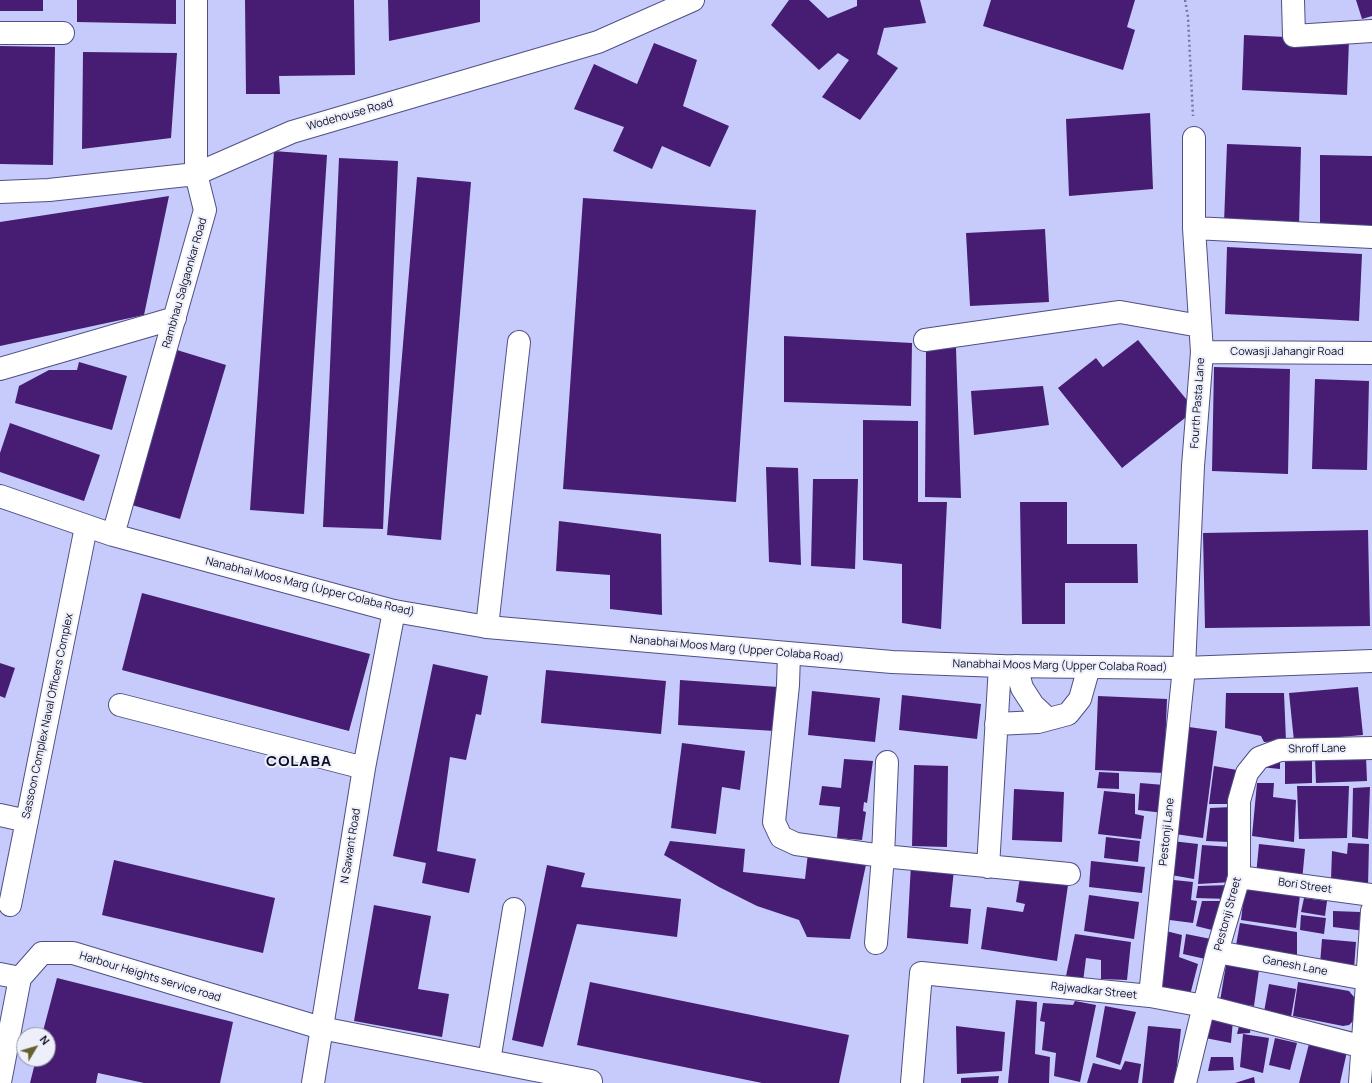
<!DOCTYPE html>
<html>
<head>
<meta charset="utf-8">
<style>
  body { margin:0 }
  #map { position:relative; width:1372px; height:1083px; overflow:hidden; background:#c6cbfb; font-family:Manrope,sans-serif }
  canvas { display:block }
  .north { position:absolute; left:16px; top:1027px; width:40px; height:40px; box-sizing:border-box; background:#edeffb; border:1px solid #9394a4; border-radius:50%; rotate:52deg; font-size:11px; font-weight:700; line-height:16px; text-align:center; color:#0c0c21 }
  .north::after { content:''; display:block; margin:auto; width:14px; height:18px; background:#675f2c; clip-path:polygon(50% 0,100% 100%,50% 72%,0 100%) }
</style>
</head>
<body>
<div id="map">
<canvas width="1372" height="1083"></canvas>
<div class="north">N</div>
</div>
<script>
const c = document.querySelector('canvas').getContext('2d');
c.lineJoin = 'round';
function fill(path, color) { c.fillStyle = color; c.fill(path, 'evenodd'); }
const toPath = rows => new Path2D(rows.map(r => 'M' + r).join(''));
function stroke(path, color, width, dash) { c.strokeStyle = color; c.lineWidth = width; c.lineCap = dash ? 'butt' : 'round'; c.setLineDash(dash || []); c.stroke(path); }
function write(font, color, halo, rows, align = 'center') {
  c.font = font + ' Manrope,sans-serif'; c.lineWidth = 4; c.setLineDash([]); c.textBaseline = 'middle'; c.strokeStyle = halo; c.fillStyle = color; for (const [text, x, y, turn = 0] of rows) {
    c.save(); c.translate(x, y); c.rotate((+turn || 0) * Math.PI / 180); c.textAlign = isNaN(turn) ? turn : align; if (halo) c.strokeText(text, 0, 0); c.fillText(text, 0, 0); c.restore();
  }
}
fill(toPath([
  [0,0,43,0,43,11,0,11],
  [77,0,176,0,176,24,77,22],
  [245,0,354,0,355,75,279,76,280,94,246,94],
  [388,0,480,0,480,22,389,41],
  [789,0,809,0,828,18,857,6,857,0,920,0,926,23,884,28,877,54,898,68,860,120,822,97,849,60,838,53,819,70,771,25],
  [991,0,1135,0,1127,27,1135,30,1123,70,983,26],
  [1356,0,1372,0,1372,16,1362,19],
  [1244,35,1349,40,1347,95,1242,90],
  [654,43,697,60,683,106,729,126,710,167,662,146,652,169,613,151,624,127,574,109,594,64,637,84],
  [0,46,55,47,53,165,0,164],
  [83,52,177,53,171,138,82,149],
  [1150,113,1153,189,1069,196,1066,119],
  [1227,144,1301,147,1299,226,1224,223],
  [274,151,327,155,304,514,250,510],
  [1320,155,1372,156,1372,229,1320,229],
  [339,158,398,161,383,529,323,527],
  [417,177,471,182,441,540,387,535],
  [169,196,144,315,0,346,0,222],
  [583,198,756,210,736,502,563,489],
  [1045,229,1049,302,970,306,966,233],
  [1227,247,1362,254,1359,321,1225,314],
  [784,336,912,343,911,406,784,402],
  [1138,340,1195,410,1122,468,1058,388,1096,358,1103,367],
  [956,348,961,498,925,497,926,349],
  [177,350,226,365,180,519,132,505],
  [79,362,127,376,112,430,15,403,19,386,49,370,77,370],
  [1214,367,1290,369,1288,474,1212,471],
  [1315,379,1369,381,1367,470,1312,469],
  [1043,386,1049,425,974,435,971,391],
  [863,420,918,421,918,502,947,502,941,629,902,623,902,564,863,560],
  [10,423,100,455,84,501,0,472,0,453],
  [766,467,798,468,801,565,769,562],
  [813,479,858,479,855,569,811,566],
  [1020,502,1067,502,1067,544,1137,544,1138,583,1065,583,1065,624,1022,624],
  [559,521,661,534,662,615,610,609,610,575,556,571],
  [1368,530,1370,626,1205,628,1203,533],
  [142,593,370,654,349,731,122,670],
  [0,663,15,668,5,698,0,696],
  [433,664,488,676,481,715,476,714,466,760,450,757,437,851,476,859,469,893,422,883,426,863,393,856],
  [546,670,666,681,661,734,541,723],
  [680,680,778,687,775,731,678,725],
  [1358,687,1363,735,1294,741,1289,693],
  [812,691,880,698,875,742,808,735],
  [1226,693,1284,693,1286,741,1264,742,1261,736,1225,728],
  [902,695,981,704,977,739,899,730],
  [1098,696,1167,699,1164,773,1095,770],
  [1189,727,1217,731,1203,838,1175,834],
  [682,743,745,751,740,790,722,787,716,834,671,828],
  [1280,753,1280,769,1260,767],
  [1312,755,1312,783,1285,784,1285,756],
  [1366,756,1367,781,1316,783,1315,758],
  [844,759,873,761,867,803,864,802,863,811,866,812,862,840,837,838,840,807,819,805,822,786,841,788],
  [914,765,948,766,947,847,912,846],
  [1214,766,1237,770,1232,804,1209,804],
  [1099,772,1119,773,1119,789,1097,788],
  [1140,783,1164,785,1164,813,1138,810],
  [1257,783,1274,783,1273,797,1296,800,1294,842,1252,836],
  [1297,786,1349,786,1347,838,1299,839],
  [1370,787,1368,839,1352,837,1353,788],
  [1014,789,1064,792,1062,842,1012,840],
  [1104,791,1135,794,1135,814,1144,816,1141,839,1098,834],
  [1233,807,1229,842,1206,841,1210,808],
  [1106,837,1140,841,1138,862,1104,858],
  [670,841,745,849,743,872,805,879,808,853,867,860,850,939,807,937,799,920,757,906,719,887,664,855],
  [1172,841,1198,844,1194,879,1171,875],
  [1348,843,1369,844,1368,886,1331,880,1332,851,1347,854],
  [1259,844,1305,849,1302,881,1256,875],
  [1202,845,1231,847,1232,882,1198,884],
  [114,860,275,898,263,953,102,915],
  [1091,861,1145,867,1142,893,1089,887],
  [911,864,954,870,950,907,971,909,968,944,907,938],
  [547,865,585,873,581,887,681,899,677,937,577,924,543,1047,512,1040],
  [1020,877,1068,885,1057,961,981,949,987,907,1023,912,1025,904,1016,902],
  [1164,879,1193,882,1191,900,1197,901,1193,923,1162,919],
  [1231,885,1229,899,1196,898,1198,886],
  [1245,887,1300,895,1296,928,1241,920],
  [1089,895,1139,902,1134,939,1084,931],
  [1304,898,1327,901,1325,916,1301,912],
  [1202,901,1229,901,1220,932,1196,926],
  [374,905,431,916,418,989,449,994,442,1037,354,1021],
  [1333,911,1360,912,1364,915,1365,931,1333,927],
  [1301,915,1326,918,1324,934,1300,930],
  [1240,923,1297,932,1297,958,1235,951],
  [1162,930,1182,935,1179,957,1198,964,1189,999,1156,991],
  [1075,934,1131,942,1127,980,1101,979,1101,960,1086,958,1083,982,1066,976],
  [1186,934,1216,940,1210,960,1183,954],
  [1322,939,1356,942,1354,968,1320,964],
  [1226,965,1259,970,1254,1006,1220,1001],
  [57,978,233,1022,220,1083,144,1083,98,1073,96,1083,30,1083,36,1059,48,1059,48,1035,42,1035],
  [590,982,849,1035,839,1083,762,1083,577,1045],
  [1298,982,1349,991,1354,997,1357,1008,1356,1018,1349,1025,1343,1026,1293,1016],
  [1269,984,1296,989,1291,1017,1264,1012],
  [1016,1000,1037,1002,1035,1054,1050,1057,1049,1083,1008,1083],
  [1075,1001,1096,1005,1080,1082,1054,1076,1056,1053,1042,1050,1045,1022,1040,1021,1043,1003,1073,1005],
  [1105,1006,1136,1012,1120,1065,1096,1057],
  [1205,1012,1233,1020,1231,1043,1200,1037],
  [1240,1022,1251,1024,1250,1033,1237,1034],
  [956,1026,1005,1032,1002,1071,957,1074],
  [1148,1026,1181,1029,1175,1083,1142,1083],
  [1243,1034,1269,1038,1263,1073,1240,1067],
  [1275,1038,1297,1043,1290,1070,1269,1065],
  [1310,1040,1348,1047,1340,1083,1299,1083],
  [1211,1057,1233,1057,1234,1070,1208,1071],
  [1125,1061,1141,1064,1138,1083,1087,1083,1093,1063,1121,1070],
  [999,1076,998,1083,961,1083,961,1078],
  [1254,1077,1255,1083,1235,1083]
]), '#461d72');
const minor = toPath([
  [196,0,196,174,292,132,598,42,693,0],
  [1293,0,1294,36,1372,31],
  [0,33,63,33],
  [1194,228,1372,237],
  [925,340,1120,312,1200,326],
  [1202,352,1372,353],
  [0,369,175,318],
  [487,627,519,342],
  [789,654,788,685,774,822,781,837,796,844,883,856,1069,874],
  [1016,666,1022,688,1033,705,1048,719],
  [120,705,364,768],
  [996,724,1038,722,1068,714,1080,699,1089,667],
  [0,815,27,821],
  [988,867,1000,666],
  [1239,877,1372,895],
  [10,905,86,527],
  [876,943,883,856,887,762],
  [1217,952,1372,980],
  [0,974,20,978],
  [1150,996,1184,668,1193,466,1202,352,1194,228,1194,138],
  [489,1061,514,909],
  [0,1082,20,978,42,953,73,953,321,1028,591,1081,591,1083],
  [313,1083,364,768,394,611],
  [912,1083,921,973,1150,996,1204,1006,1372,1049],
  [1185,1083,1217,952,1239,877,1239,801,1247,773,1259,758,1280,750,1372,748],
  [1360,1083,1372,911]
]);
const major = toPath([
  [0,192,49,190,196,174,205,210,113,535],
  [0,496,113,535,394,611,487,627,892,662,1000,666,1184,668,1372,661]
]);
stroke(minor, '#4f5084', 24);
stroke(major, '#4f5084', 24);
stroke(toPath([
  [1185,0,1188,17,1193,116]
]), '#74779b', 2.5, [2, 3]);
stroke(minor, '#fff', 22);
stroke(major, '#fff', 22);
write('11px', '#0c0c21', '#edeffb', [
  ["Wodehouse Road",350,115,-16],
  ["Rambhau Salgaonkar Road",185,283,-74],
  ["Cowasji Jahangir Road",1287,352],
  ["Fourth Pasta Lane",1198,403,-86],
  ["Nanabhai Moos Marg (Upper Colaba Road)",310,587,14],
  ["Nanabhai Moos Marg (Upper Colaba Road)",737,649,5],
  ["Nanabhai Moos Marg (Upper Colaba Road)",1060,666,1],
  ["Sassoon Complex Naval Officers Complex",48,716,-78],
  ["Shroff Lane",1317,749,-1],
  ["Pestonji Lane",1167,832,-84],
  ["N Sawant Road",351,846,-81],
  ["Bori Street",1305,886,8],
  ["Pestonji Street",1228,914,-75],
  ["Ganesh Lane",1295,966,11],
  ["Harbour Heights service road",150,977,17],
  ["Rajwadkar Street",1094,991,6]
]);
c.letterSpacing = '1px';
write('bold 15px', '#0c0c21', '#edeffb', [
  ["COLABA",299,762]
]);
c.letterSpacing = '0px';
</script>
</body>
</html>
